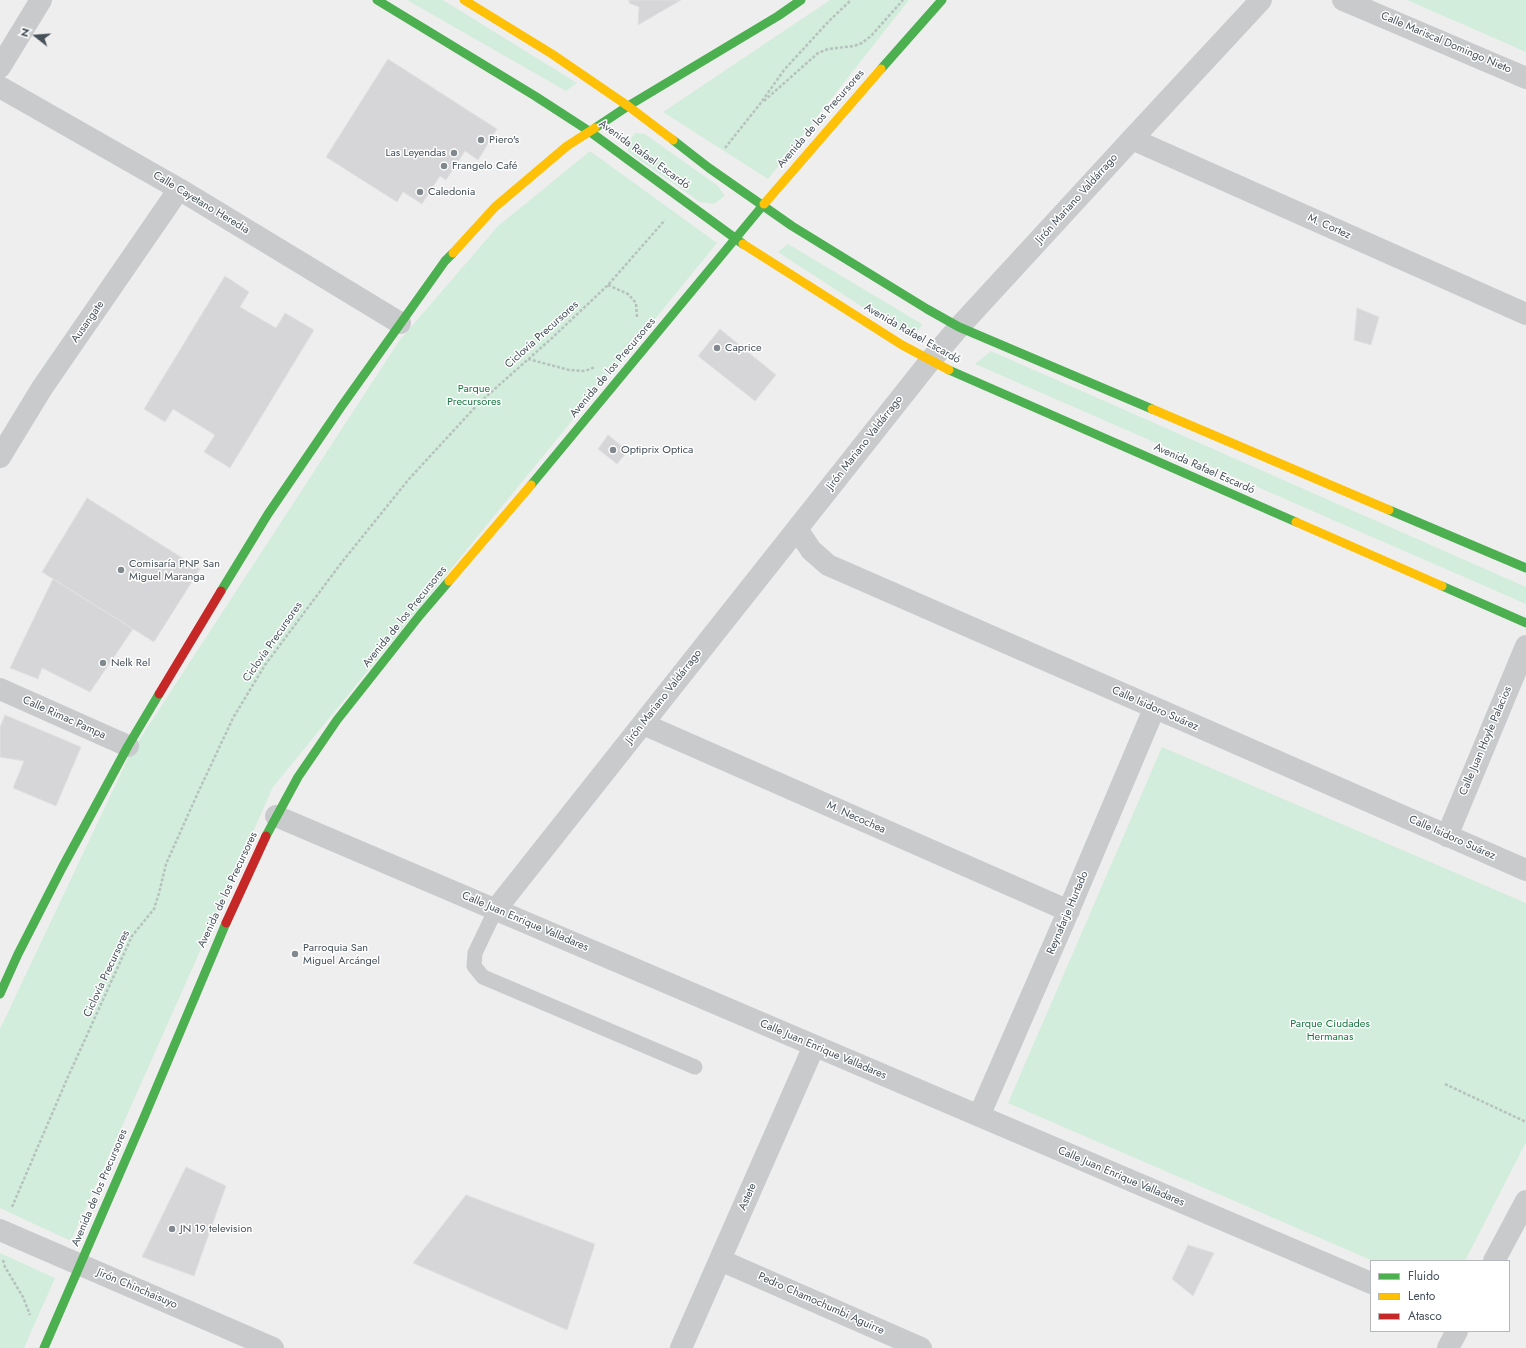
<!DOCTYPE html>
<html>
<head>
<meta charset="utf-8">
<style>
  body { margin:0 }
  #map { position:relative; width:1526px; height:1348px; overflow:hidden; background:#efeeee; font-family:Jost,sans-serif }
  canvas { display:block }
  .legend { position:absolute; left:1370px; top:1260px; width:140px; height:72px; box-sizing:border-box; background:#fff; border:1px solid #b5b9bd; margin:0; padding:5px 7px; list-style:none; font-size:12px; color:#46515a }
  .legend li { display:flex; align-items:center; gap:8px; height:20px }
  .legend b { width:20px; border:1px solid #b5b9bd }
  .north { position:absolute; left:16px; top:16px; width:40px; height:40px; -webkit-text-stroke:3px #fff; paint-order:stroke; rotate:287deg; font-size:11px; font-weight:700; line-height:16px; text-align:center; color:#46515a }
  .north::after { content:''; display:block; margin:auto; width:14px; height:18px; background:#46515a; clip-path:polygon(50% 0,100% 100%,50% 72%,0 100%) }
</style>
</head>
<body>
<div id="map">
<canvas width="1526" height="1348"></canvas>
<ul class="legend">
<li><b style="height:5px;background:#4caf50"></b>Fluido</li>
<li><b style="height:5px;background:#ffc107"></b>Lento</li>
<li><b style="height:5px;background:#c62828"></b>Atasco</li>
</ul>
<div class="north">N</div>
</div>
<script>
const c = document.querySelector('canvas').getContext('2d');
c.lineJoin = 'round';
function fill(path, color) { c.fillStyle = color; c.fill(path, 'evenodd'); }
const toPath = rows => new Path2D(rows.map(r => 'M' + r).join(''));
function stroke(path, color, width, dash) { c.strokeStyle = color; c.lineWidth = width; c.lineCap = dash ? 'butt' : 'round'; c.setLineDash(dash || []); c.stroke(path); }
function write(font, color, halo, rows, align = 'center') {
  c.font = font + ' Jost,sans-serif'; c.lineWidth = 3; c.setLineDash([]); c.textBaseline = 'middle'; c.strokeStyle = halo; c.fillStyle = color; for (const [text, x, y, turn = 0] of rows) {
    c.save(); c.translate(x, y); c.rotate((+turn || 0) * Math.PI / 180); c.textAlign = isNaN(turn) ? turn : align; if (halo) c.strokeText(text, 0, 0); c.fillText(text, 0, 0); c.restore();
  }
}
fill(toPath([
  [407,0,443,0,577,83,566,91],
  [830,0,909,0,768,179,663,112],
  [1407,0,1526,0,1526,52],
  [635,133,645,134,718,186,725,196,714,204,700,202,628,152,628,143],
  [590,151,717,243,273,787,71,1241,0,1208,0,1029,130,754,399,341,498,226],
  [788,244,922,324,913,340,778,252],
  [991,351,1526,587,1526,604,975,364],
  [1162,747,1526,903,1526,1142,1465,1261,1373,1261,1008,1103],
  [0,1253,55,1278,24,1348,0,1348]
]), '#d2eddb');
const building = toPath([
  [629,0,681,0,638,25,639,7,629,3,629,0],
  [388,59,497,129,478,160,465,151,446,180,440,176,422,204,403,192,397,202,326,157,388,59],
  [225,276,249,292,240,307,276,328,285,313,314,330,230,468,204,452,215,435,173,409,165,422,144,409,225,276],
  [1357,308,1379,317,1371,345,1354,340,1357,308],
  [720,329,776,375,755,401,698,356,720,329],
  [608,435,628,451,617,464,598,449,608,435],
  [87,498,200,569,154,642,42,572,87,498],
  [53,579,133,629,90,692,42,668,38,679,10,668,53,579],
  [5,715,81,747,56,806,13,788,24,761,0,757,0,727,5,715],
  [186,1167,226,1186,194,1276,142,1257,186,1167],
  [466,1195,595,1244,567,1330,413,1263,466,1195],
  [1188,1245,1214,1253,1193,1296,1172,1279,1188,1245]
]);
fill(building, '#d6d6d8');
stroke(building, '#e0e0e1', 1);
stroke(toPath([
  [764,101,818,53,828,49,854,46,862,43,871,36,903,0],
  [725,148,760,104,784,70,829,21,851,0],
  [608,285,628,294,636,303,637,318],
  [528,359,569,370,585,371,595,367],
  [1445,1084,1526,1122],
  [12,1207,67,1079,132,936,154,909,159,893,166,864,196,797,233,718,265,665,342,562,409,479,479,403,552,338,608,285,665,220],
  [3,1260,5,1267,23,1297,30,1315]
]), '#b6c2be', 2.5, [3, 2]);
stroke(toPath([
  [496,909,475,953,474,966,483,977,695,1067]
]), '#c8cacc', 15);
stroke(toPath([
  [1343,0,1526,78],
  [0,67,41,0],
  [0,87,179,189,400,323],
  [1132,139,1526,314],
  [0,457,42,388,179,189],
  [797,529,811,550,828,565,1526,870],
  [0,689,128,746],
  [643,724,1069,911],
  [276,816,1371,1283],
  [1447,836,1526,646],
  [496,909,930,361,959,327,1132,139,1261,0],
  [979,1116,1065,919,1154,709],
  [0,1230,273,1348],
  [720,1260,921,1348],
  [1494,1261,1526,1201],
  [681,1348,814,1046],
  [1448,1348,1457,1331]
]), '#c8cacc', 22);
stroke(toPath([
  [377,0,535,96,589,131,743,244],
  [881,69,942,0],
  [595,128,628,106,778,16,801,0],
  [673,140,709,168,792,226,927,309,959,327,1152,409],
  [949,370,1296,522],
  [531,485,764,204],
  [1389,510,1526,568],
  [1442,586,1526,623],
  [221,591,268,514,341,407,445,261,453,253],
  [266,836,298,777,337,720,420,615,449,581],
  [0,994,18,954,62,868,128,746,159,694],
  [44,1348,145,1115,226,923]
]), '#4caf50', 9);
stroke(toPath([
  [464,0,552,54,628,106,673,140],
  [764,204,881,69],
  [743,244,902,345,949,370],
  [453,253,495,207,567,146,595,128],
  [1152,409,1389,510],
  [1296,522,1442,586],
  [449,581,531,485]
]), '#ffc107', 9);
stroke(toPath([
  [159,694,221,591],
  [226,923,266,836]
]), '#c62828', 9);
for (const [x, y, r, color] of [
  [481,140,4,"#81888e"],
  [454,153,4,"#81888e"],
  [444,166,4,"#81888e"],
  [420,192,4,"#81888e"],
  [717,348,4,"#81888e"],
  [613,450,4,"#81888e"],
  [121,570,4,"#81888e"],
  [103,663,4,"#81888e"],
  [295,954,4,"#81888e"],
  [172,1229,4,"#81888e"]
]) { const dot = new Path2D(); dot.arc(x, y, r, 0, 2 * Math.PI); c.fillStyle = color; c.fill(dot); stroke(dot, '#fff', 1.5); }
write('11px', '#46515a', '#fff', [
  ["Calle Mariscal Domingo Nieto",1446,43,23],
  ["Avenida de los Precursores",821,119,-49],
  ["Avenida Rafael Escardó",644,155,36],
  ["Jirón Mariano Valdárrago",1077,199,-48],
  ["Calle Cayetano Heredia",201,203,31],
  ["M. Cortez",1329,227,24],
  ["Ausangate",88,322,-55],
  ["Avenida Rafael Escardó",912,334,30],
  ["Ciclovía Precursores",542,335,-42],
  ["Avenida de los Precursores",613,368,-50],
  ["Jirón Mariano Valdárrago",865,443,-52],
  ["Avenida Rafael Escardó",1204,469,24],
  ["Avenida de los Precursores",405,617,-51],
  ["Ciclovía Precursores",273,642,-55],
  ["Jirón Mariano Valdárrago",664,697,-52],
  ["Calle Isidoro Suárez",1155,709,24],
  ["Calle Rimac Pampa",64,718,24],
  ["Calle Juan Hoyle Palacios",1486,741,-67],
  ["M. Necochea",856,818,24],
  ["Calle Isidoro Suárez",1452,838,24],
  ["Avenida de los Precursores",228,890,-65],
  ["Reynafarje Hurtado",1068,913,-67],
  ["Calle Juan Enrique Valladares",525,922,23],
  ["Ciclovía Precursores",107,974,-65],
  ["Calle Juan Enrique Valladares",823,1050,23],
  ["Calle Juan Enrique Valladares",1121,1177,23],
  ["Avenida de los Precursores",100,1188,-67],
  ["Astete",748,1197,-66],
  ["Jirón Chinchaisuyo",137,1289,23],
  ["Pedro Chamochumbi Aguirre",821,1304,24]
]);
write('11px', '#46515a', '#fff', [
  ["Piero's",489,140],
  ["Las Leyendas",446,153,"right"],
  ["Frangelo Café",452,166],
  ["Caledonia",428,192],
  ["Caprice",725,348],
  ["Optiprix Optica",621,450],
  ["Comisaría PNP San",129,564],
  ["Miguel Maranga",129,577],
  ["Nelk Rel",111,663],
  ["Parroquia San",303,948],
  ["Miguel Arcángel",303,961],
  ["JN 19 television",180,1229]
], 'left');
write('11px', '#187942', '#fff', [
  ["Parque",474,389],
  ["Precursores",474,402],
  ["Parque Ciudades",1330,1024],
  ["Hermanas",1330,1037]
]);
</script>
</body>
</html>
